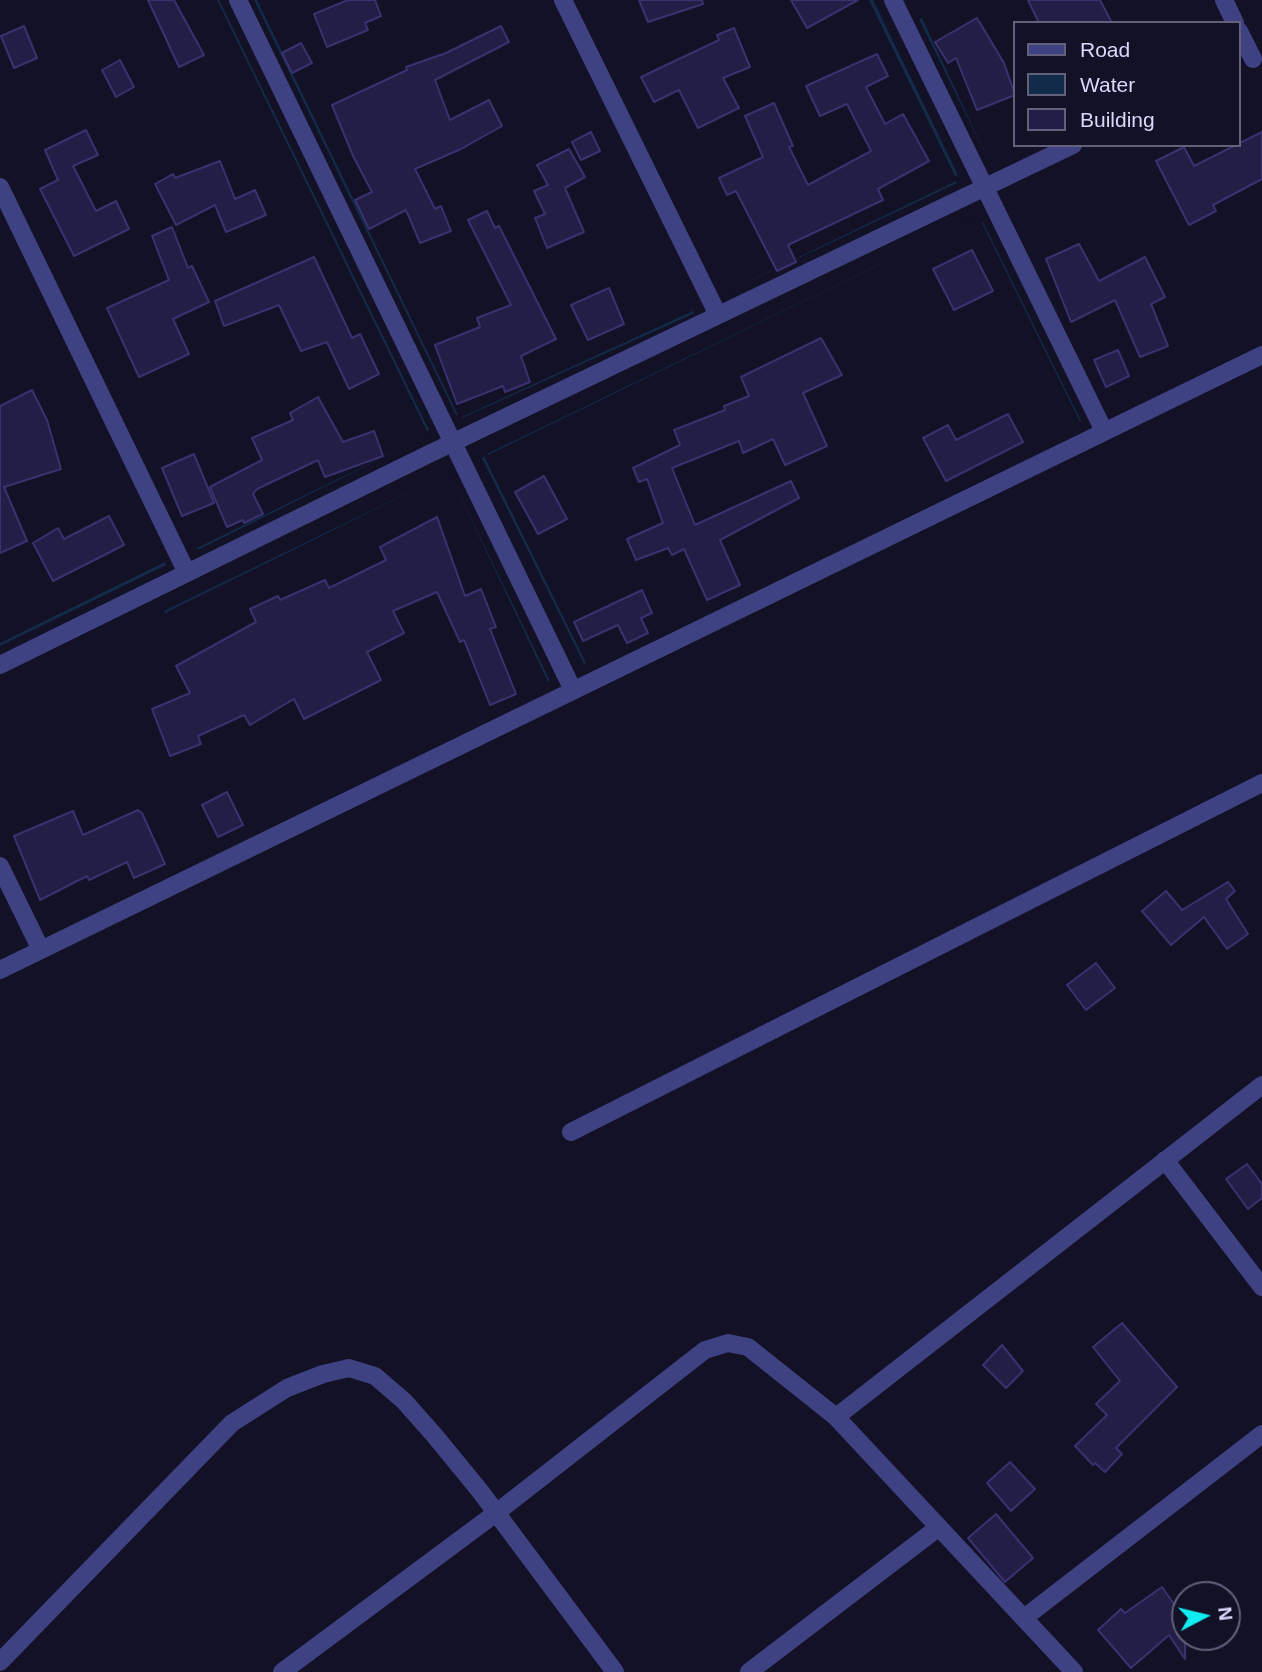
<!DOCTYPE html>
<html>
<head>
<meta charset="utf-8">
<style>
  body { margin:0 }
  #map { position:relative; width:1262px; height:1672px; overflow:hidden; background:#131126; font-family:Arial,sans-serif }
  canvas { display:block }
  .legend { position:absolute; left:1013px; top:21px; width:228px; height:126px; box-sizing:border-box; background:#131126; border:2px solid #62617c; margin:0; padding:9px 12px; list-style:none; font-size:21px; color:#d9d8fd }
  .legend li { display:flex; align-items:center; gap:14px; height:35px }
  .legend b { width:35px; border:2px solid #62617c }
  .north { position:absolute; left:1171px; top:1581px; width:70px; height:70px; box-sizing:border-box; background:#131126; border:2px solid #62617c; border-radius:50%; rotate:83deg; font-size:19px; font-weight:700; line-height:28px; text-align:center; color:#d9d8fd }
  .north::after { content:''; display:block; margin:auto; width:24px; height:32px; background:#11ecf0; clip-path:polygon(50% 0,100% 100%,50% 72%,0 100%) }
</style>
</head>
<body>
<div id="map">
<canvas width="1262" height="1672"></canvas>
<ul class="legend">
<li><b style="height:9px;background:#3f4282"></b>Road</li>
<li><b style="height:19px;background:#122b49"></b>Water</li>
<li><b style="height:19px;background:#231e46"></b>Building</li>
</ul>
<div class="north">N</div>
</div>
<script>
const c = document.querySelector('canvas').getContext('2d');
c.lineJoin = 'round';
function fill(path, color) { c.fillStyle = color; c.fill(path, 'evenodd'); }
const toPath = rows => new Path2D(rows.map(r => 'M' + r).join(''));
function stroke(path, color, width, dash) { c.strokeStyle = color; c.lineWidth = width; c.lineCap = dash ? 'butt' : 'round'; c.setLineDash(dash || []); c.stroke(path); }
fill(toPath([
  [217,0,219,0,429,430,427,431],
  [254,0,257,0,458,415,456,415],
  [869,0,873,0,958,175,955,176],
  [922,18,988,159,919,19],
  [956,181,957,183,727,292],
  [981,215,488,455,487,454],
  [983,222,1081,421,1080,422,982,223],
  [693,311,695,313,462,418,462,417],
  [428,435,198,550,197,548],
  [484,456,586,663,584,664,482,458],
  [451,472,165,613,164,611],
  [451,477,550,681,548,682],
  [165,562,166,565,0,646,0,643]
]), '#122b49');
const building = toPath([
  [148,0,174,0,204,55,179,67,148,0],
  [348,0,375,0,381,16,365,23,368,30,327,47,314,14,348,0],
  [639,0,702,0,703,4,648,22,639,0],
  [791,0,858,0,807,28,791,0],
  [1028,0,1100,0,1112,23,1039,23,1028,0],
  [977,18,1004,63,1015,95,977,110,956,58,948,63,935,42,977,18],
  [24,26,37,58,14,68,1,36,24,26],
  [501,26,509,42,435,80,450,120,489,100,502,126,461,149,415,169,435,209,441,206,451,231,420,243,406,210,369,229,355,200,372,192,353,156,332,105,407,70,406,67,446,53,501,26],
  [734,28,750,67,723,78,739,108,698,128,679,90,654,102,641,77,719,40,717,35,734,28],
  [301,43,312,63,292,73,282,53,301,43],
  [877,54,888,76,866,87,885,124,903,114,929,161,878,189,883,200,788,245,796,262,777,271,736,191,727,195,719,178,763,157,745,116,774,103,793,146,789,147,808,185,871,151,847,104,820,116,806,86,877,54],
  [120,60,134,87,116,97,102,70,120,60],
  [86,130,98,155,73,166,96,211,116,201,129,229,74,256,40,189,58,180,45,150,86,130],
  [591,132,600,151,581,160,572,142,591,132],
  [1262,132,1262,179,1213,205,1216,211,1189,225,1156,161,1184,147,1194,166,1262,132],
  [569,149,585,177,565,188,584,232,547,248,535,218,545,214,534,191,548,185,537,165,569,149],
  [220,161,235,199,255,190,266,215,226,232,215,205,176,225,155,184,173,174,175,178,220,161],
  [487,211,495,228,499,226,556,339,521,356,530,382,505,392,503,386,457,404,435,345,480,327,477,318,511,305,468,220,487,211],
  [172,227,188,268,192,266,209,302,173,319,189,354,139,377,107,308,169,280,152,236,172,227],
  [1079,244,1099,281,1145,257,1165,297,1151,304,1168,346,1140,357,1115,300,1071,322,1046,259,1079,244],
  [972,250,993,291,954,310,933,269,972,250],
  [314,257,352,338,360,334,379,374,349,389,327,342,301,351,279,305,224,326,215,301,314,257],
  [609,288,624,324,588,340,571,305,609,288],
  [821,338,842,375,803,393,827,446,785,465,773,439,743,453,739,441,672,468,695,525,791,481,799,498,720,540,740,585,707,600,684,549,672,555,668,548,636,560,627,539,663,523,647,479,639,482,633,468,680,445,674,430,725,410,724,406,749,396,741,377,821,338],
  [1118,350,1129,376,1106,387,1094,360,1118,350],
  [32,390,47,420,61,469,4,487,27,541,0,553,0,406,32,390],
  [318,397,343,442,374,431,383,456,325,477,318,460,257,489,253,494,263,514,244,523,243,520,227,527,210,487,262,460,252,438,293,420,290,413,318,397],
  [1008,414,1023,442,946,481,923,438,948,425,956,440,1008,414],
  [194,454,214,503,182,516,162,468,194,454],
  [544,476,567,519,538,534,515,492,544,476],
  [109,516,124,545,53,581,33,543,58,528,64,539,109,516],
  [437,517,465,596,481,589,496,627,490,629,516,694,490,705,464,640,460,642,437,592,393,611,404,633,367,652,381,680,304,719,294,699,250,725,244,715,198,736,201,744,170,756,152,709,190,693,176,666,256,622,250,609,278,596,280,600,325,580,329,588,386,560,380,547,437,517],
  [642,590,652,613,641,618,648,633,627,643,618,625,583,641,574,622,642,590],
  [227,792,243,825,218,837,202,805,227,792],
  [138,810,142,813,165,864,134,878,127,862,89,880,87,876,40,900,14,836,73,811,83,835,138,810],
  [1228,882,1235,891,1226,899,1248,934,1227,949,1204,917,1171,945,1142,911,1166,891,1182,910,1228,882],
  [1096,963,1115,988,1086,1010,1067,985,1096,963],
  [1247,1164,1262,1184,1262,1198,1248,1209,1226,1179,1247,1164],
  [1122,1323,1177,1387,1116,1448,1122,1454,1105,1472,1095,1463,1093,1465,1075,1446,1107,1415,1096,1404,1120,1381,1093,1347,1122,1323],
  [1002,1345,1023,1371,1006,1388,983,1365,1002,1345],
  [1010,1462,1035,1489,1011,1511,987,1483,1010,1462],
  [996,1514,1033,1558,1005,1582,968,1538,996,1514],
  [1162,1587,1176,1607,1185,1600,1185,1659,1169,1635,1131,1668,1098,1630,1121,1609,1125,1613,1162,1587]
]);
fill(building, '#231e46');
stroke(building, '#393270', 2);
stroke(toPath([
  [238,0,573,690],
  [563,0,718,315],
  [893,0,1104,431],
  [1224,0,1235,23],
  [1239,31,1253,59],
  [0,187,187,573],
  [0,665,429,454,1073,145],
  [0,866,41,950],
  [0,970,1262,355],
  [571,1132,1262,783],
  [1165,1160,1262,1287],
  [836,1417,1262,1085],
  [1024,1618,1262,1434],
  [0,1662,232,1423,287,1388,323,1374,349,1368,375,1376,404,1401,435,1436,480,1491,615,1672],
  [282,1672,496,1513,705,1350,728,1343,748,1347,836,1417,1074,1672],
  [749,1672,939,1527]
]), '#3f4282', 18);
</script>
</body>
</html>
